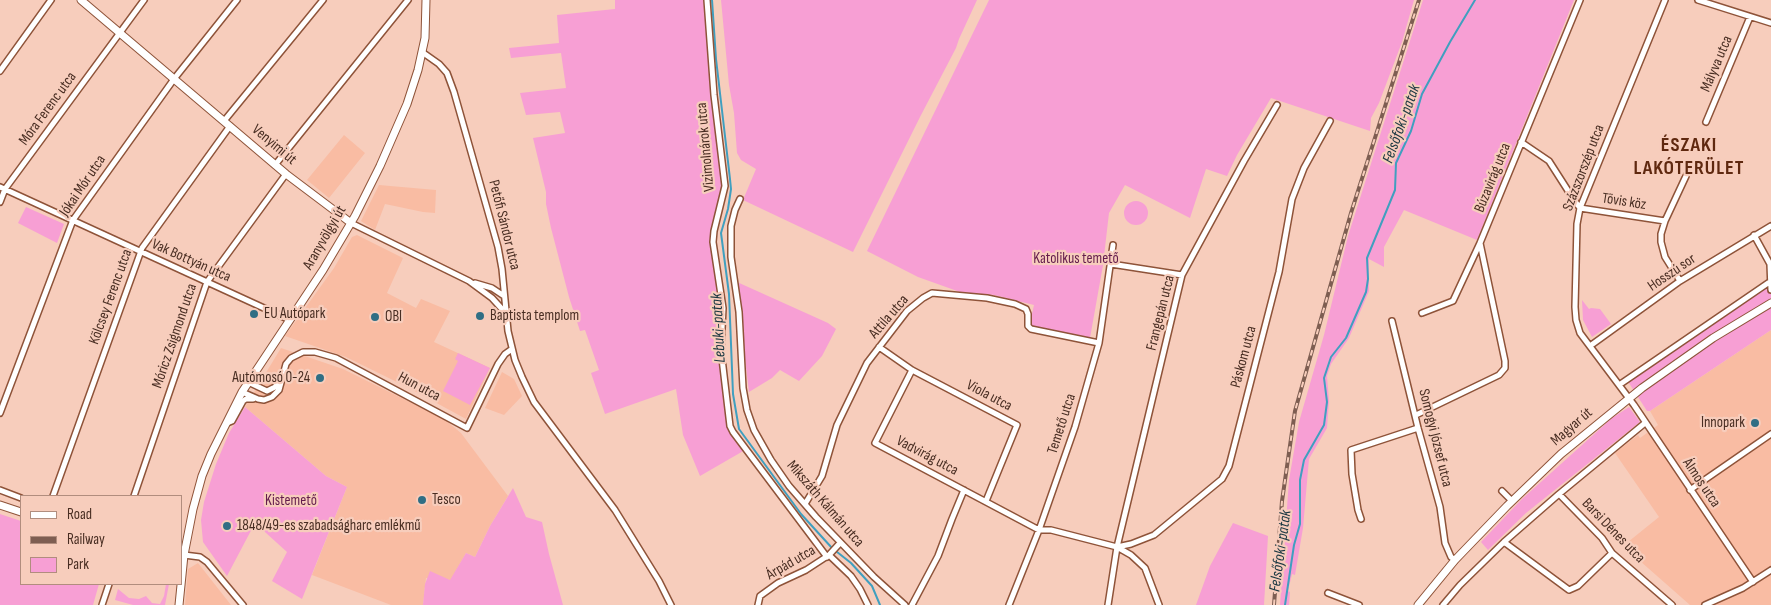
<!DOCTYPE html>
<html>
<head>
<meta charset="utf-8">
<style>
  body { margin:0 }
  #map { position:relative; width:1771px; height:605px; overflow:hidden; background:#f7cdbc; font-family:"Sofia Sans Condensed",sans-serif }
  canvas { display:block }
  .legend { position:absolute; left:20px; top:495px; width:162px; height:90px; box-sizing:border-box; background:#f7cdbc; border:1px solid #b18d7e; margin:0; padding:6px 9px; list-style:none; font-size:15px; color:#482d22 }
  .legend li { display:flex; align-items:center; gap:10px; height:25px }
  .legend b { width:25px; border:1px solid #b18d7e }
</style>
</head>
<body>
<div id="map">
<canvas width="1771" height="605"></canvas>
<ul class="legend">
<li><b style="height:6px;background:#fff"></b>Road</li>
<li><b style="height:6px;background:#7e5e52"></b>Railway</li>
<li><b style="height:14px;background:#f79fd4"></b>Park</li>
</ul>
</div>
<script>
const c = document.querySelector('canvas').getContext('2d');
c.lineJoin = 'round';
function fill(path, color) { c.fillStyle = color; c.fill(path, 'evenodd'); }
const toPath = rows => new Path2D(rows.map(r => 'M' + r).join(''));
function stroke(path, color, width, dash) { c.strokeStyle = color; c.lineWidth = width; c.lineCap = dash ? 'butt' : 'round'; c.setLineDash(dash || []); c.stroke(path); }
function write(font, color, halo, rows, align = 'center') {
  c.font = font + ' "Sofia Sans Condensed",sans-serif'; c.lineWidth = 4.5; c.setLineDash([]); c.textBaseline = 'middle'; c.strokeStyle = halo; c.fillStyle = color; for (const [text, x, y, turn = 0] of rows) {
    c.save(); c.translate(x, y); c.rotate((+turn || 0) * Math.PI / 180); c.textAlign = isNaN(turn) ? turn : align; if (halo) c.strokeText(text, 0, 0); c.fillText(text, 0, 0); c.restore();
  }
}
fill(toPath([
  [344,135,365,153,329,198,307,180],
  [379,185,436,190,435,213,423,212,385,204,375,230,361,221],
  [357,235,403,258,387,293,416,308,421,299,450,311,434,342,490,368,466,419,409,388,346,357,285,336,334,268,352,237],
  [1771,330,1771,605,1690,605,1623,546,1659,517,1615,453,1638,435,1640,438,1658,425,1650,411],
  [281,348,343,369,444,419,461,433,508,496,490,526,475,557,466,553,451,580,426,578,423,605,391,605,312,575,347,487,326,476,245,407],
  [502,372,514,379,522,396,504,415,485,408],
  [198,563,231,605,185,605,188,569]
]), '#f9bca3');
fill(toPath([
  [615,0,706,0,718,146,723,189,711,231,722,311,724,402,728,430,745,450,700,476,683,435,676,389,605,414,591,373,599,370,585,330,580,331,569,297,551,228,546,204,546,192,533,138,565,133,560,112,526,115,520,93,566,88,561,53,511,58,509,48,559,43,557,15,615,9],
  [721,0,977,0,959,39,956,48,920,117,853,252,743,200,756,169,741,160,737,153,734,113,729,85],
  [989,0,1414,0,1402,42,1379,103,1371,118,1370,131,1271,98,1237,155,1227,176,1206,169,1190,218,1125,185,1109,213,1103,265,1090,338,1037,329,1032,326,1030,323,1034,305,994,295,960,292,918,277,867,251],
  [1423,0,1574,0,1477,240,1404,210,1384,247,1384,267,1369,259,1369,291,1349,338,1331,364,1327,376,1329,401,1327,428,1309,459,1303,528,1295,575,1292,574,1288,591,1290,592,1289,605,1280,605,1289,480,1299,422,1324,335,1348,236],
  '1124 213a12 12 0 1 1 24 0a12 12 0 1 1-24 0Z',
  [26,207,64,224,57,243,18,223],
  [1771,280,1771,330,1650,411,1647,411,1627,380],
  [737,282,828,323,836,329,822,356,799,381,780,370,772,378,749,392,743,342,742,311],
  [1582,300,1589,309,1591,308,1600,309,1611,324,1592,337,1583,320],
  [458,353,490,368,470,405,443,391,458,361,455,359],
  [245,407,326,476,347,487,302,599,272,581,287,552,255,523,227,576,203,542,201,520,204,502,216,464,229,433],
  [1629,407,1640,422,1526,513,1488,550,1481,542,1522,499,1612,418],
  [513,488,526,517,542,522,549,554,563,605,423,605,425,584,430,571,450,580,466,553,475,557,490,526],
  [0,514,21,521,21,584,99,584,93,605,0,605],
  [1233,523,1268,536,1264,605,1196,605,1210,566],
  [166,584,169,584,165,605,133,605,115,600,118,589,129,598,139,599,146,596,152,603,160,604,164,596]
]), '#f79fd4');
stroke(toPath([
  [712,0,716,59,730,179,731,189,728,209,721,233,729,294,733,394,739,429,801,514,832,548,851,563,872,586,880,605],
  [1285,605,1294,545,1300,524,1300,480,1304,460,1324,425,1327,402,1324,378,1331,357,1346,338,1366,292,1368,279,1367,258,1395,190,1396,163,1411,131,1422,94,1450,42,1475,0]
]), '#409fbf', 2);
const street = toPath([
  [707,0,714,95,725,186,714,231,713,242,723,308,721,350,730,426,733,432,827,557],
  [1665,0,1580,208,1577,224,1575,307,1576,320,1580,333,1634,405,1753,582],
  [1698,0,1771,23],
  [422,52,439,64,447,73,454,92,498,247,502,269,508,331,515,360,522,377,534,402,615,510,659,581,671,605],
  [0,71,51,0],
  [224,121,323,0],
  [1706,122,1750,17],
  [1521,142,1549,161,1574,200,1580,208,1665,221],
  [275,165,408,0],
  [0,187,290,320],
  [740,199,735,210,731,226,731,257,739,312,743,388,747,410,754,430,771,460,789,486,816,517,874,577,905,605],
  [0,202,5,189,144,0],
  [351,223,469,281,492,298,502,309,505,315],
  [1754,235,1770,264,1771,290],
  [1111,264,1182,275],
  [1680,281,1665,257,1661,242,1661,234,1665,221,1686,176],
  [475,283,492,288,504,296],
  [1422,313,1453,301,1480,243],
  [1392,321,1418,428,1440,507,1445,543,1451,557,1455,560],
  [1590,346,1680,281,1771,226],
  [879,347,912,370,1017,425,986,501],
  [912,370,875,443,1039,530,1051,530,1117,547,1131,544,1154,535,1222,479,1229,466,1279,272,1292,199,1304,168,1330,121],
  [248,382,267,391,275,387,280,380],
  [1619,385,1771,281],
  [242,392,258,399,264,400,272,397,279,390,286,364,291,358,303,352,315,352,336,358,467,428,498,364,505,354,512,349],
  [0,413,73,220,174,79,237,0],
  [1416,415,1499,375,1505,368,1505,361,1480,243,1580,0],
  [227,423,232,421,243,401,246,399,253,399],
  [0,490,21,498],
  [1690,490,1771,434],
  [1502,491,1512,501],
  [1559,494,1602,538,1612,553,1672,605],
  [53,496,142,248,230,126],
  [134,496,207,282,286,174],
  [805,504,822,476,837,425,867,363,907,311,923,298,932,293,987,298,1015,304,1026,309,1028,314,1028,326,1031,329,1099,343],
  [1361,519,1358,510,1352,474,1351,450,1418,428],
  [1504,542,1569,590,1578,586,1612,553],
  [1117,547,1131,555,1145,568,1159,605],
  [184,555,200,557,207,562,243,605],
  [829,555,851,576,860,589,868,605],
  [1328,593,1359,605],
  [102,605,109,584],
  [758,605,760,596,778,583,806,570,829,555,840,543],
  [912,605,938,556,952,519,964,490],
  [1009,605,1039,530,1075,427,1099,343,1113,245],
  [1108,605,1117,547,1182,275,1244,161,1277,105],
  [1443,605,1460,585,1504,542,1559,494,1645,423],
  [1705,605,1743,588,1771,570]
]);
const secondary = toPath([
  [81,0,286,174,351,223],
  [0,505,21,512],
  [179,605,184,555,193,509,202,476,211,454,242,392,323,270,355,216,380,166,407,104,418,70,425,38,426,0],
  [1418,605,1455,560,1507,506,1561,454,1642,388,1713,338,1771,303]
]);
stroke(street, '#8e5339', 8);
stroke(secondary, '#8e5339', 9);
stroke(street, '#fff', 5);
stroke(secondary, '#fff', 7);
const rail = toPath([
  [1274,605,1282,501,1295,411,1351,213,1419,0]
]);
stroke(rail, '#7e5e52', 4);
stroke(rail, '#f7cdbc', 2, [5.5]);
for (const [x, y, r, color] of [
  [254,314,5,"#306e84"],
  [480,316,5,"#306e84"],
  [375,317,5,"#306e84"],
  [320,378,5,"#306e84"],
  [1755,423,5,"#306e84"],
  [422,500,5,"#306e84"],
  [227,526,5,"#306e84"]
]) { const dot = new Path2D(); dot.arc(x, y, r, 0, 2 * Math.PI); c.fillStyle = color; c.fill(dot); stroke(dot, '#f7cdbc', 2); }
write('15px', '#482d22', '#f7cdbc', [
  ["Mályva utca",1717,64,-67],
  ["Móra Ferenc utca",48,109,-54],
  ["Venyimi út",274,145,40],
  ["Vizimolnárok utca",706,147,-95],
  ["Százszorszép utca",1584,168,-69],
  ["Búzavirág utca",1493,178,-68],
  ["Jókai Mór utca",83,186,-56],
  ["Tövis köz",1624,202,9],
  ["Petőfi Sándor utca",504,225,76],
  ["Aranyvölgyi út",325,238,-60],
  ["Vak Bottyán utca",191,261,24],
  ["Hosszú sor",1672,273,-34],
  ["Kölcsey Ferenc utca",111,297,-70],
  ["Frangepán utca",1161,313,-76],
  ["Attila utca",889,317,-49],
  ["Móricz Zsigmond utca",175,336,-71],
  ["Páskom utca",1244,357,-75],
  ["Hun utca",419,387,28],
  ["Viola utca",989,396,28],
  ["Temető utca",1062,424,-72],
  ["Magyar út",1572,427,-41],
  ["Somogyi József utca",1435,438,76],
  ["Vadvirág utca",927,456,28],
  ["Álmos utca",1701,483,56],
  ["Mikszáth Kálmán utca",825,504,49],
  ["Barsi Dénes utca",1613,531,46],
  ["Árpád utca",791,563,-30]
]);
write('15px', '#631b4c', '#f7cdbc', [
  ["Katolikus temető",1076,259],
  ["Kistemető",291,501]
]);
write('15px', '#482d22', '#f7cdbc', [
  ["EU Autópark",264,314],
  ["Baptista templom",490,316],
  ["OBI",385,317],
  ["Autómosó 0-24",310,378,"right"],
  ["Innopark",1745,423,"right"],
  ["Tesco",432,500],
  ["1848/49-es szabadságharc emlékmű",237,526]
], 'left');
write('italic 16px', '#1b3842', '#f7cdbc', [
  ["Felsőfoki-patak",1402,124,-70],
  ["Lebuki-patak",719,328,-93],
  ["Felsőfoki-patak",1281,551,-82]
]);
c.letterSpacing = '1px';
write('bold 20px', '#5f280f', '#f7cdbc', [
  ["ÉSZAKI",1689,146],
  ["LAKÓTERÜLET",1689,169]
]);
c.letterSpacing = '0px';
</script>
</body>
</html>
